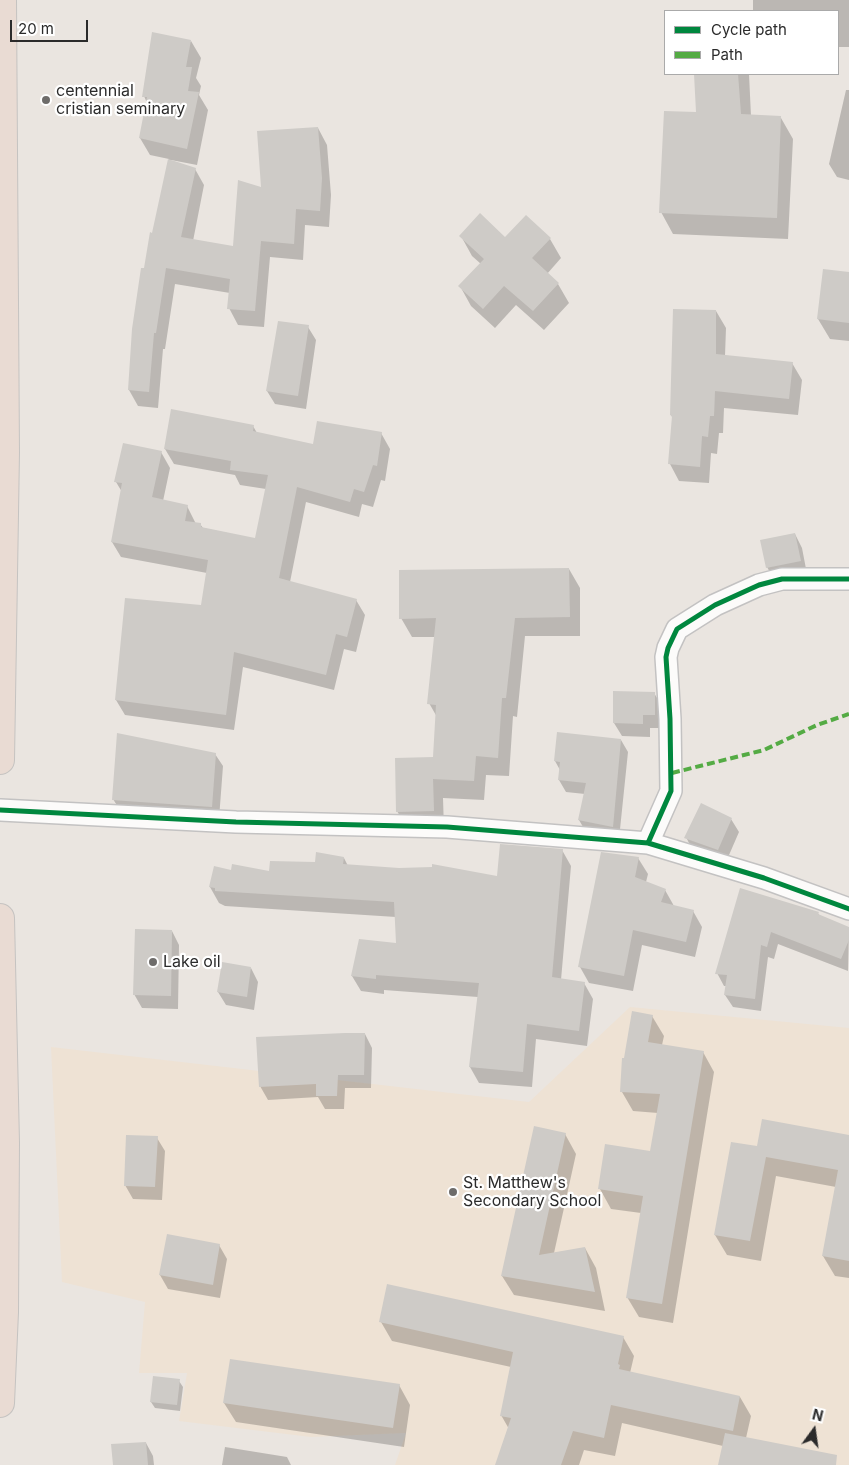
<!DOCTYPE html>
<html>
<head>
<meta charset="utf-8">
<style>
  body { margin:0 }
  #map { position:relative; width:849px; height:1465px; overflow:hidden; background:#eae5e0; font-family:Inter,sans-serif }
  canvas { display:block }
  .legend { position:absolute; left:664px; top:10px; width:175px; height:65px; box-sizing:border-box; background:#fff; border:1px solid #aaa; margin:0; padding:6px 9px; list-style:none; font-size:15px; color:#2b2b2b }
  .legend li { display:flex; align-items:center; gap:10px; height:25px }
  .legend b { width:25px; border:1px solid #aaa }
  .north { position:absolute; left:789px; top:1405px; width:50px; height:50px; -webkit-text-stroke:4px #fff; paint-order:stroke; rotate:14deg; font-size:14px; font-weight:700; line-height:20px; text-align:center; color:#2b2b2b }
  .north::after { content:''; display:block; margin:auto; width:18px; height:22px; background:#2b2b2b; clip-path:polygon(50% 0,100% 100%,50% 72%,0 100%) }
  .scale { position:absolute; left:10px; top:20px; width:78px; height:22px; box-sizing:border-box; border:2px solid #2b2b2b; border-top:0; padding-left:6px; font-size:15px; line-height:18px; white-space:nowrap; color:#2b2b2b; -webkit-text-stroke:4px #fff; paint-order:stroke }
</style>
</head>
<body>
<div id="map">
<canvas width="849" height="1465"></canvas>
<ul class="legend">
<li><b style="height:6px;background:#00873e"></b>Cycle path</li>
<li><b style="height:6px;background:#54ab44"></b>Path</li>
</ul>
<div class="north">N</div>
<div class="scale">20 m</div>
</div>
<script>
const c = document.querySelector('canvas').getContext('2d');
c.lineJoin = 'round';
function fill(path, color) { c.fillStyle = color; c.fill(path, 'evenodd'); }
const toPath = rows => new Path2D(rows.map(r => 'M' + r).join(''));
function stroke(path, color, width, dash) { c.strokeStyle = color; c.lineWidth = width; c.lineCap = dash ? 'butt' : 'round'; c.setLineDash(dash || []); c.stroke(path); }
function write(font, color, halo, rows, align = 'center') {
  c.font = font + ' Inter,sans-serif'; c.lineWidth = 4.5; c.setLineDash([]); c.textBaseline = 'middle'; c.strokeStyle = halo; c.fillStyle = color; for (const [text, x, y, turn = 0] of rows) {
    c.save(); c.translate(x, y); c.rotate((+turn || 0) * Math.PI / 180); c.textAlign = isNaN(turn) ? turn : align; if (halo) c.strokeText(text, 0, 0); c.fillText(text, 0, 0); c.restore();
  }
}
fill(toPath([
  [630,1007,849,1028,849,1465,395,1465,406,1433,311,1437,179,1421,187,1373,139,1373,145,1302,62,1282,51,1047,529,1102]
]), '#eee2d4');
fill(toPath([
  [753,0,849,0,849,47,838,47,838,11,753,11],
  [191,41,201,58,196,78,201,86,199,95,208,110,197,165,171,160,171,162,195,169,204,185,193,241,234,248,262,189,318,128,327,145,331,195,329,227,305,225,303,260,270,257,264,327,238,325,229,308,230,293,175,284,165,349,163,349,158,408,138,406,129,390,145,270,169,159,150,155,140,138,147,103,144,96],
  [695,74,749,74,751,116,781,118,793,139,788,239,673,234,661,212,698,114],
  [846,90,849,90,849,180,837,177,829,164],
  [461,236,550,239,561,258,547,274,558,284,569,303,544,330,516,305,495,328,471,306,460,286,481,264,472,256],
  [849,273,849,341,830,339,818,319],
  [716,311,726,328,725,356,792,363,802,380,798,415,724,408,723,433,719,433,717,454,711,453,709,483,679,481,670,464,673,419,671,415],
  [308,327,316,340,306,409,275,404,267,391],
  [253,426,257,433,314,446,381,433,390,449,385,481,381,480,373,507,362,504,359,517,306,502,290,582,356,600,365,615,356,652,344,649,334,690,243,667,234,730,125,715,116,700,202,606,207,573,121,557,112,542,122,492,116,482,161,452,170,468,163,501,187,506,196,524,200,524,203,528,256,539,266,489,240,485,235,475,174,464,165,449],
  [795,534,802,548,807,574,775,581,767,567],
  [569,569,580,588,580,636,525,636,517,717,513,716,509,776,486,775,484,800,443,798,444,829,408,830,397,811,434,758,437,717,429,703,436,637,412,637,401,618],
  [654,693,662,706,662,728,650,728,650,737,622,736,614,723],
  [621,740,628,752,619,839,586,832,579,820,585,794,566,792,559,780,560,770,555,761],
  [215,754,223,766,219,819,121,812,113,799],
  [731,819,739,832,726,862,693,851,686,837],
  [562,850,571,866,561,980,584,983,593,999,587,1046,536,1039,532,1087,479,1083,470,1067,478,997,384,990,384,994,361,991,352,976,397,945,396,917,225,906,219,903,210,887,232,871,271,873,344,858,348,866,498,878],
  [638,858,648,874,646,882,665,890,674,906,693,911,702,927,695,957,642,945,633,991,589,983,580,967],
  [741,889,818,913,820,917,849,929,848,971,778,944,774,959,768,957,761,1011,733,1007,725,995,727,986,724,986,717,973],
  [172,931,179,945,178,1009,142,1008,134,994],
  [251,968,258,982,254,1010,226,1005,218,992],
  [652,1016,664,1036,662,1045,703,1052,714,1072,673,1323,639,1317,627,1297,641,1213,611,1209,600,1189,651,1153,658,1113,633,1111,622,1092,625,1060],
  [365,1034,372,1048,371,1088,345,1088,344,1109,325,1109,318,1097,268,1100,260,1086],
  [565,1134,576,1154,554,1253,585,1248,596,1268,605,1311,514,1295,502,1276],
  [849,1136,849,1278,835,1276,823,1256,836,1187,776,1176,761,1261,727,1255,715,1235,758,1148],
  [157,1138,165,1151,162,1200,133,1199,125,1185],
  [219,1245,227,1259,220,1298,168,1289,160,1275],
  [381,1322,623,1337,634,1356,630,1373,740,1397,751,1416,746,1438,818,1465,720,1465,723,1446,622,1423,615,1456,584,1450,579,1465,496,1465,509,1429,501,1415,511,1367,392,1341],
  [179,1381,183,1387,180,1411,155,1408,151,1402],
  [399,1385,410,1405,404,1447,236,1422,224,1403],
  [146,1443,153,1456,154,1465,114,1465],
  [225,1447,287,1457,291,1465,222,1465]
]), '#0003');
fill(toPath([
  [152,32,191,40,186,67,192,67,188,91,199,92,187,149,139,138,147,97,142,97],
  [694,74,738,74,741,114,781,116,777,218,659,213,664,111,696,112],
  [318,127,322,178,320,211,296,209,294,244,261,241,255,311,227,309,230,279,166,268,156,333,154,333,149,392,128,390,132,329,141,268,144,268,150,232,152,233,168,159,196,168,181,237,233,246,238,180,261,187,257,131],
  [480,213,505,237,526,215,551,238,532,258,559,283,533,311,504,286,483,309,458,286,484,259,459,236],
  [823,269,849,272,849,323,817,319],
  [673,309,716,310,716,354,793,362,789,399,715,391,714,416,710,416,708,437,702,436,700,467,668,464,672,416,670,415],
  [278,321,309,325,298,396,266,391],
  [171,409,254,425,253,431,313,444,317,421,382,432,377,466,373,465,364,492,354,489,350,502,297,487,279,578,357,599,347,637,336,634,326,675,234,652,226,715,115,700,125,598,201,605,208,560,111,542,122,483,114,482,123,443,162,451,152,497,188,505,185,521,201,523,201,527,255,538,268,475,230,470,231,461,164,449],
  [795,533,801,561,766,568,760,540],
  [569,568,570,617,515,618,506,698,502,698,498,758,476,756,474,781,433,779,434,811,396,812,395,758,433,757,436,705,427,704,436,618,399,619,399,570],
  [613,691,655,692,655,715,643,715,643,724,613,723],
  [557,732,621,739,613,827,578,820,586,783,558,780,560,762,554,761],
  [117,733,216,753,212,807,112,800],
  [701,803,732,818,718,850,684,838],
  [500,844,563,849,552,977,585,982,579,1031,527,1024,523,1072,469,1067,479,983,376,975,376,979,351,976,359,939,396,943,394,902,215,891,215,888,209,887,214,866,231,870,232,864,269,871,270,861,315,862,316,852,344,857,343,864,399,868,432,867,432,864,497,876],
  [601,852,639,857,635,877,666,889,661,902,694,910,686,942,633,930,624,976,578,967],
  [740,888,819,912,818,914,849,927,849,940,841,959,771,932,767,947,761,945,755,999,724,995,727,975,715,974],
  [135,929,172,930,171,996,133,995],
  [222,962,251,967,247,997,217,992],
  [632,1011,653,1015,648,1042,704,1051,662,1304,626,1298,643,1196,598,1189,605,1144,650,1151,660,1094,620,1092,622,1058,624,1058],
  [345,1033,365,1033,364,1075,338,1075,337,1096,316,1096,316,1084,259,1087,256,1037],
  [762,1119,849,1135,849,1261,822,1256,838,1170,766,1157,750,1241,714,1235,731,1142,757,1146],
  [534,1126,566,1133,539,1255,585,1247,595,1292,501,1276],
  [126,1135,158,1136,155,1187,124,1186],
  [167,1234,220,1244,213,1285,159,1275],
  [387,1284,624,1336,618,1364,620,1365,619,1369,740,1396,733,1431,611,1405,604,1438,573,1431,561,1465,495,1465,511,1418,500,1416,513,1352,379,1322],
  [230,1359,400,1384,393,1428,223,1403],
  [153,1376,180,1379,177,1405,150,1402],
  [725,1433,837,1455,836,1465,718,1465],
  [146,1442,148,1465,113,1465,111,1444]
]), '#cecbc7');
const street = toPath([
  [0,810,236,822,447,827,648,843,764,878,849,909],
  [648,843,671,791,670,719,666,657,668,648,677,629,715,605,759,585,782,579,849,579]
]);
const highway = toPath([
  [0,760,5,452,2,0],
  [0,918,5,1143,4,1312,0,1403]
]);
stroke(street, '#c3c2c2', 24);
stroke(highway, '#c5c3c1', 30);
stroke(street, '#fcfbfa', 21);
stroke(highway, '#e9dbd3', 28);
stroke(toPath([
  [672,773,764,750,817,725,849,714]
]), '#54ab44', 4, [8, 4]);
stroke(toPath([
  [0,810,236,822,447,827,648,843,764,878,849,909],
  [648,843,671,791,670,719,666,657,668,648,677,629,715,605,759,585,782,579,849,579]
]), '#00873e', 5);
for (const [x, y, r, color] of [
  [46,100,5,"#6e6c6a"],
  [153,962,5,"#6e6c6a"],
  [453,1192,5,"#6e6c6a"]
]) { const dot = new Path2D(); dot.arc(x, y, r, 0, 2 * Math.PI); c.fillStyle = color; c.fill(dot); stroke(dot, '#fff', 2); }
write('16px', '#2b2b2b', '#fff', [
  ["centennial",56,91],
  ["cristian seminary",56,109],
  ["Lake oil",163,962],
  ["St. Matthew's",463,1183],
  ["Secondary School",463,1201]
], 'left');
</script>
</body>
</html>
